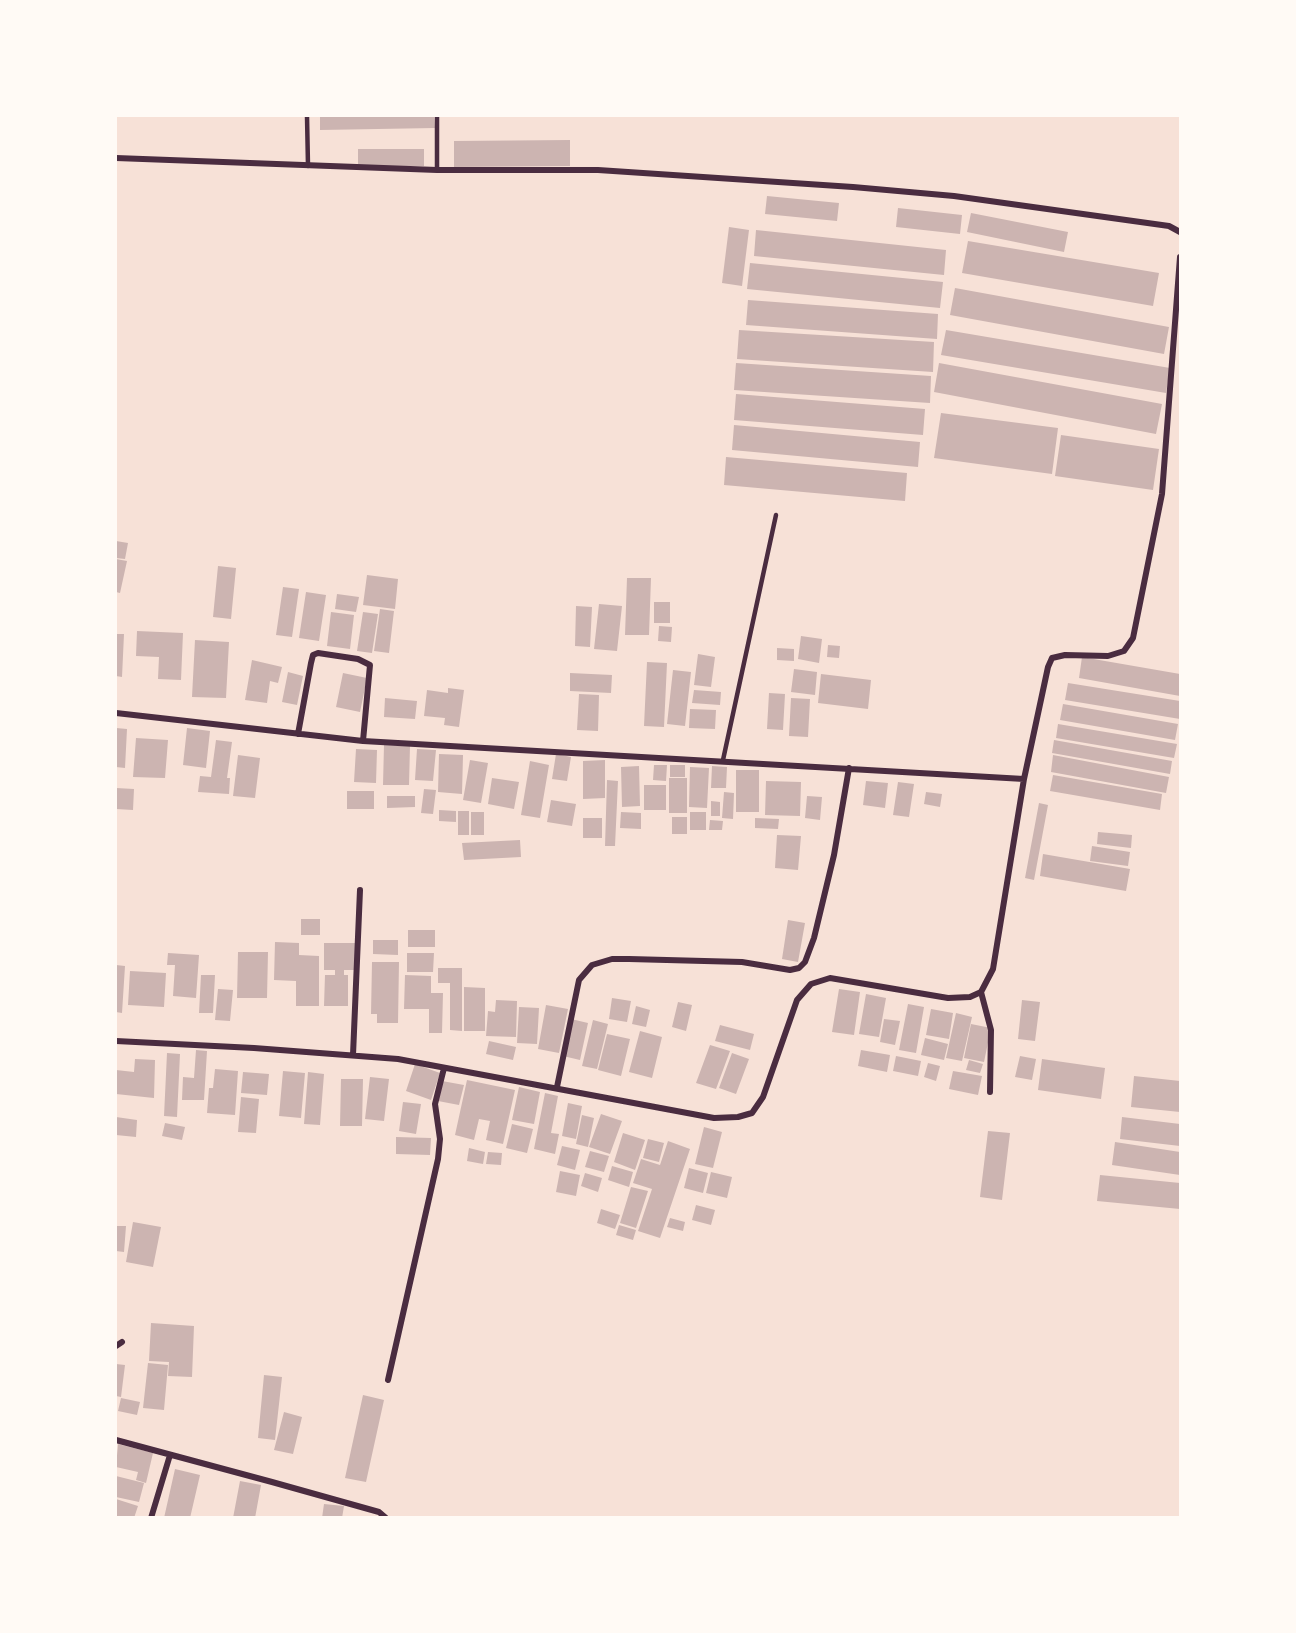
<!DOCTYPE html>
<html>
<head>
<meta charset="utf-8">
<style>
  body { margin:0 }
  #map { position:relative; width:1296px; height:1633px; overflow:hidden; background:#f7e1d7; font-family:Ubuntu,sans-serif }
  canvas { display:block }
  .frame { position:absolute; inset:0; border:117px solid #fffaf5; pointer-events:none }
</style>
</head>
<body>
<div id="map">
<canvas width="1296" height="1633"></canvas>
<div class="frame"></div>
</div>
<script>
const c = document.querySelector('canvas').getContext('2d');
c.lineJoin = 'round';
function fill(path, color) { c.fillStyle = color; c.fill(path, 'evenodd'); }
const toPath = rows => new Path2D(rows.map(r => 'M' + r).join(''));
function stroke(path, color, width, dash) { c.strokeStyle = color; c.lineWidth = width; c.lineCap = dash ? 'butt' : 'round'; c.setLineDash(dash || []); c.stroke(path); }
fill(toPath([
  [320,116,434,116,435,128,320,130],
  [570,140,570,166,454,167,454,141],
  [358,149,424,149,424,166,358,166],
  [767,196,839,203,837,221,765,214],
  [898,208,962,215,960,234,896,227],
  [971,213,1068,232,1064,252,967,232],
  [729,227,749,230,742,286,722,283],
  [756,230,946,250,944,275,754,256],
  [968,241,1159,273,1153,306,962,273],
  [750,263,943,282,940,308,747,289],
  [955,288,1169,327,1164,354,950,315],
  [748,300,938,314,937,339,746,325],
  [739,330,934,342,933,372,737,359],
  [946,330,1170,368,1166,393,941,355],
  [736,363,931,376,930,403,734,390],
  [939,363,1162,404,1156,434,934,392],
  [736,394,925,409,923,435,734,420],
  [941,413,1058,428,1052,474,934,458],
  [734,425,920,442,918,467,732,450],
  [1061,435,1159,449,1153,490,1055,476],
  [726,457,907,473,905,501,724,485],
  [116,541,128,543,125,559,116,558],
  [116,559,127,561,120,593,116,592],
  [218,566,236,568,231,619,213,617],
  [367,575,398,579,395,609,363,605],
  [627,578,651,578,649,635,625,635],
  [283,587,299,589,292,637,276,635],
  [306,592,326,595,319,641,299,638],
  [337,594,359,597,356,612,335,609],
  [654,602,670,602,670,623,654,623],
  [599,604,622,606,617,651,594,649],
  [576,606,592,607,590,647,575,646],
  [380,609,394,611,389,653,374,651],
  [331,612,354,615,350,649,327,646],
  [363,612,378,614,372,653,357,651],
  [659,626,672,627,671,642,658,641],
  [137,631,183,633,181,680,158,679,159,657,136,656],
  [116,634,124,634,122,677,116,676],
  [801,636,822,639,819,663,798,659],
  [195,640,229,642,226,698,192,697],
  [828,645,840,646,839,658,827,657],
  [777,648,794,649,794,661,777,660],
  [698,654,715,657,711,687,694,685],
  [1082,657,1180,674,1180,696,1079,678],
  [252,660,282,667,278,683,270,681,267,703,245,700],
  [647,662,667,663,664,727,644,726],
  [794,669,817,672,815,695,791,692],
  [673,670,691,672,685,726,667,724],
  [288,672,303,676,297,705,282,702],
  [343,673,367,678,360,712,336,707],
  [570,673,612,675,611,693,570,691],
  [821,674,871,680,868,709,818,703],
  [1068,683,1180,701,1180,719,1065,700],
  [448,688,464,690,459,727,444,725,445,718,424,716,427,690,448,693],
  [694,690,721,692,720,705,692,703],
  [769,693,785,694,783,730,767,729],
  [579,694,599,695,598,731,577,730],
  [385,698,417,701,415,719,384,717],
  [791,698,810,699,808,737,789,736],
  [1063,704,1178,724,1175,740,1060,720],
  [690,709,716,710,715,729,689,728],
  [1058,724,1177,744,1174,758,1056,738],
  [116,728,127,729,125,768,116,767],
  [187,728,210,731,206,768,183,765],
  [136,738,168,740,165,778,133,777],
  [216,740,232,742,227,778,230,778,229,794,198,792,200,776,211,777],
  [1054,740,1172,761,1170,774,1052,753],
  [384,745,410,746,409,785,383,785],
  [356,749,377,750,376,783,354,782],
  [417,749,436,750,433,781,415,780],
  [439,754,463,755,462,794,438,792],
  [556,754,571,757,567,781,552,779],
  [238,755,260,758,255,798,233,796],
  [1053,755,1169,777,1166,793,1051,772],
  [470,760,488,763,481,803,463,800],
  [605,760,605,798,583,799,583,761],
  [530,761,549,765,540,818,521,815],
  [654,765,667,765,666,781,653,780],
  [670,765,685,765,685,777,670,777],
  [639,766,640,806,622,807,621,767],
  [712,766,727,767,726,788,711,788],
  [690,767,709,768,707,808,689,807],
  [736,770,759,770,759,812,736,812],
  [1053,775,1162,794,1160,810,1050,791],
  [492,778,519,782,514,809,488,804],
  [669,778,687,778,687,813,669,813],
  [607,780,618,781,615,846,605,846],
  [766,781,801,782,800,816,765,815],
  [866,781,888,783,885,808,863,805],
  [898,782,914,784,909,817,893,815],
  [644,785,666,785,666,810,644,810],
  [116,788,134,789,133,810,116,809],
  [424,789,436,790,433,814,421,813],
  [347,791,374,791,374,809,347,809],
  [724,792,734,793,733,819,722,818],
  [926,792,942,794,940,807,924,804],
  [387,796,415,796,415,807,387,808],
  [807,796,822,797,820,820,805,818],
  [551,800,576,804,572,826,547,822],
  [711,801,720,802,720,816,711,816],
  [1039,803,1048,805,1034,880,1025,878],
  [439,810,456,811,456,822,439,821],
  [458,811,469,811,469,835,458,835],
  [471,812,484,812,484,835,471,835],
  [621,812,641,813,641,829,620,828],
  [690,812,706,812,706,830,690,830],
  [672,817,687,817,687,834,672,834],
  [583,818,602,818,602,838,583,838],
  [755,818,779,819,778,829,755,828],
  [710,820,723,821,722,830,709,830],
  [1098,832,1132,835,1131,848,1097,844],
  [777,835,801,836,798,870,775,868],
  [520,840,521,857,464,860,462,843],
  [1092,846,1130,852,1128,866,1090,861],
  [1043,854,1130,869,1126,891,1040,876],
  [301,919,320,919,320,935,301,935],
  [788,920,805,923,798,962,782,959],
  [408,930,435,930,435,947,408,947],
  [373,940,398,940,398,955,373,954],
  [275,942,299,943,299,955,319,956,319,1006,296,1006,296,981,274,980],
  [324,943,357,943,356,970,344,970,344,975,348,975,348,1006,324,1006,325,975,335,975,335,970,324,970],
  [238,952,268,952,267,998,237,998],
  [168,953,199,955,196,998,173,996,175,965,167,965],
  [407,953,434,953,433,972,407,972],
  [372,962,399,962,398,1023,377,1023,377,1014,371,1014],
  [116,965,125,966,122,1013,116,1012],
  [438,968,462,968,462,1031,450,1030,450,983,438,983],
  [130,971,166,973,164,1007,128,1005],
  [201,975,215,975,213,1013,199,1013],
  [405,975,431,976,431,993,443,993,442,1033,429,1033,429,1009,404,1009],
  [464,987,485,988,485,1031,464,1031],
  [218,989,233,990,230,1021,215,1020],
  [839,989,860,992,854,1035,832,1032],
  [866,994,886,998,879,1037,859,1034],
  [612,998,631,1001,627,1022,609,1019],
  [496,1000,517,1001,516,1037,486,1036,488,1011,495,1012],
  [1022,1000,1040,1002,1035,1041,1018,1039],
  [678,1002,692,1005,686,1031,672,1027],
  [908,1004,924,1007,916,1053,899,1050],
  [546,1005,568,1009,559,1053,538,1049],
  [636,1006,650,1010,646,1027,632,1024],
  [519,1007,539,1008,537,1044,517,1043],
  [931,1009,953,1013,949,1039,926,1035],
  [956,1013,972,1017,962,1061,946,1058],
  [571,1019,588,1023,580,1060,563,1056],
  [884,1019,900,1021,895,1045,880,1042],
  [593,1020,608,1024,597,1069,582,1066],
  [971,1024,991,1028,984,1062,964,1058],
  [720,1025,754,1034,750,1050,715,1041],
  [640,1031,662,1037,652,1078,629,1072],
  [607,1034,630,1039,621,1076,598,1070],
  [925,1038,948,1044,944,1060,921,1055],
  [489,1041,516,1047,513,1060,486,1054],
  [710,1045,730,1051,716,1089,696,1083],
  [196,1050,207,1051,204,1100,182,1100,183,1077,194,1078],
  [861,1050,890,1055,887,1072,858,1066],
  [167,1053,180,1054,177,1117,164,1116],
  [732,1053,749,1059,736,1094,719,1088],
  [896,1056,921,1061,918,1076,893,1071],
  [1020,1056,1036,1059,1032,1080,1015,1077],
  [135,1059,155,1060,154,1098,116,1094,116,1070,134,1072],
  [1042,1059,1105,1068,1101,1099,1038,1090],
  [969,1060,983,1064,980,1073,966,1070],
  [928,1063,940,1066,936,1081,924,1077],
  [415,1064,440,1073,431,1100,406,1091],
  [215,1069,238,1071,235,1115,207,1113,209,1088,213,1088],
  [283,1071,305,1073,301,1118,279,1116],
  [953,1071,982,1076,978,1095,949,1089],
  [243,1072,269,1074,267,1095,241,1093],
  [308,1072,324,1074,320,1125,304,1124],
  [1134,1076,1180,1081,1180,1112,1131,1107],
  [370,1077,389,1079,384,1121,365,1119],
  [341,1079,363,1079,362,1126,340,1126],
  [467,1080,515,1090,503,1144,486,1140,490,1121,479,1119,474,1140,455,1135],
  [442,1081,464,1085,459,1105,438,1101],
  [519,1087,540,1092,534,1124,512,1120],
  [545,1093,558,1096,551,1133,559,1134,555,1154,534,1149],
  [241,1097,259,1099,256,1133,238,1132],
  [403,1102,421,1104,416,1134,399,1131],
  [568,1103,582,1106,576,1139,562,1136],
  [601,1114,622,1121,610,1154,589,1147],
  [582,1115,594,1118,588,1147,576,1144],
  [116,1117,137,1120,136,1137,116,1135],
  [1122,1117,1180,1124,1180,1146,1120,1139],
  [165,1123,185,1127,182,1140,162,1136],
  [512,1124,533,1129,527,1153,506,1148],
  [704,1127,722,1132,713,1168,695,1164],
  [988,1131,1010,1133,1002,1200,980,1197],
  [623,1133,645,1140,635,1170,614,1162],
  [396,1137,431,1138,430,1155,396,1154],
  [648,1139,664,1143,659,1162,643,1158],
  [668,1141,690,1149,660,1238,638,1231,652,1189,633,1183,641,1159,660,1165],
  [1115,1142,1180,1152,1180,1175,1112,1165],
  [562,1146,580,1150,575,1170,557,1165],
  [469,1148,485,1152,483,1164,467,1161],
  [590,1151,609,1156,604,1172,585,1167],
  [488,1152,502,1153,501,1165,486,1164],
  [612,1166,633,1172,629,1187,608,1180],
  [689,1168,708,1173,703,1193,684,1188],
  [560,1171,580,1175,576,1196,556,1192],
  [711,1172,732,1177,727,1198,706,1193],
  [585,1173,602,1178,598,1192,581,1186],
  [1100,1175,1180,1183,1180,1209,1097,1201],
  [631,1187,648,1191,636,1228,620,1223],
  [696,1205,715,1210,711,1225,692,1220],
  [601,1209,620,1215,615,1229,597,1223],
  [670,1218,685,1222,683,1231,667,1227],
  [133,1222,161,1227,153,1267,126,1262],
  [619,1225,636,1230,633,1240,616,1235],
  [116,1226,126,1226,124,1252,116,1251],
  [151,1323,194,1326,192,1377,168,1376,169,1362,149,1361],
  [148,1363,168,1365,164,1410,143,1408],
  [116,1364,125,1365,121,1397,116,1396],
  [264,1375,282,1377,275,1440,258,1438],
  [363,1395,384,1400,366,1482,345,1478],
  [121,1398,140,1402,137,1415,118,1411],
  [284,1412,302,1417,293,1454,274,1450],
  [118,1444,153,1453,146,1483,136,1480,138,1472,116,1467],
  [175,1469,200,1475,190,1518,164,1518],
  [116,1476,144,1483,139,1502,116,1497],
  [240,1481,261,1485,255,1518,233,1518],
  [116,1499,138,1506,134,1518,116,1516],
  [324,1504,344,1506,342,1518,322,1518]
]), '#ccb4b1');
stroke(toPath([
  [307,116,308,166],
  [437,116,437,170],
  [723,760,776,515]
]), '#4a2c40', 4.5);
stroke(toPath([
  [116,158,437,170,598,170,853,187,954,196,1169,226,1180,232],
  [116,713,363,741,1024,779],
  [298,734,311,663,313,655,318,653,358,659,370,665,363,741],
  [981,992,991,1030,990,1092],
  [116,1041,254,1048,398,1059,714,1118,738,1117,752,1113,763,1097,797,1000,811,984,830,978,948,998,970,997,981,992,993,969,1024,779,1048,667,1052,658,1065,655,1108,656,1124,651,1133,638,1162,494,1180,257],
  [353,1055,360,890],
  [557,1087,579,980,592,965,612,959,629,959,742,962,790,970,799,968,805,962,814,938,834,855,849,768],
  [116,1346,122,1342],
  [388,1380,438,1159,440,1139,435,1104,444,1068],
  [116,1440,272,1482,379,1512,386,1518],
  [151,1518,170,1455]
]), '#4a2c40', 6);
</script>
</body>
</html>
